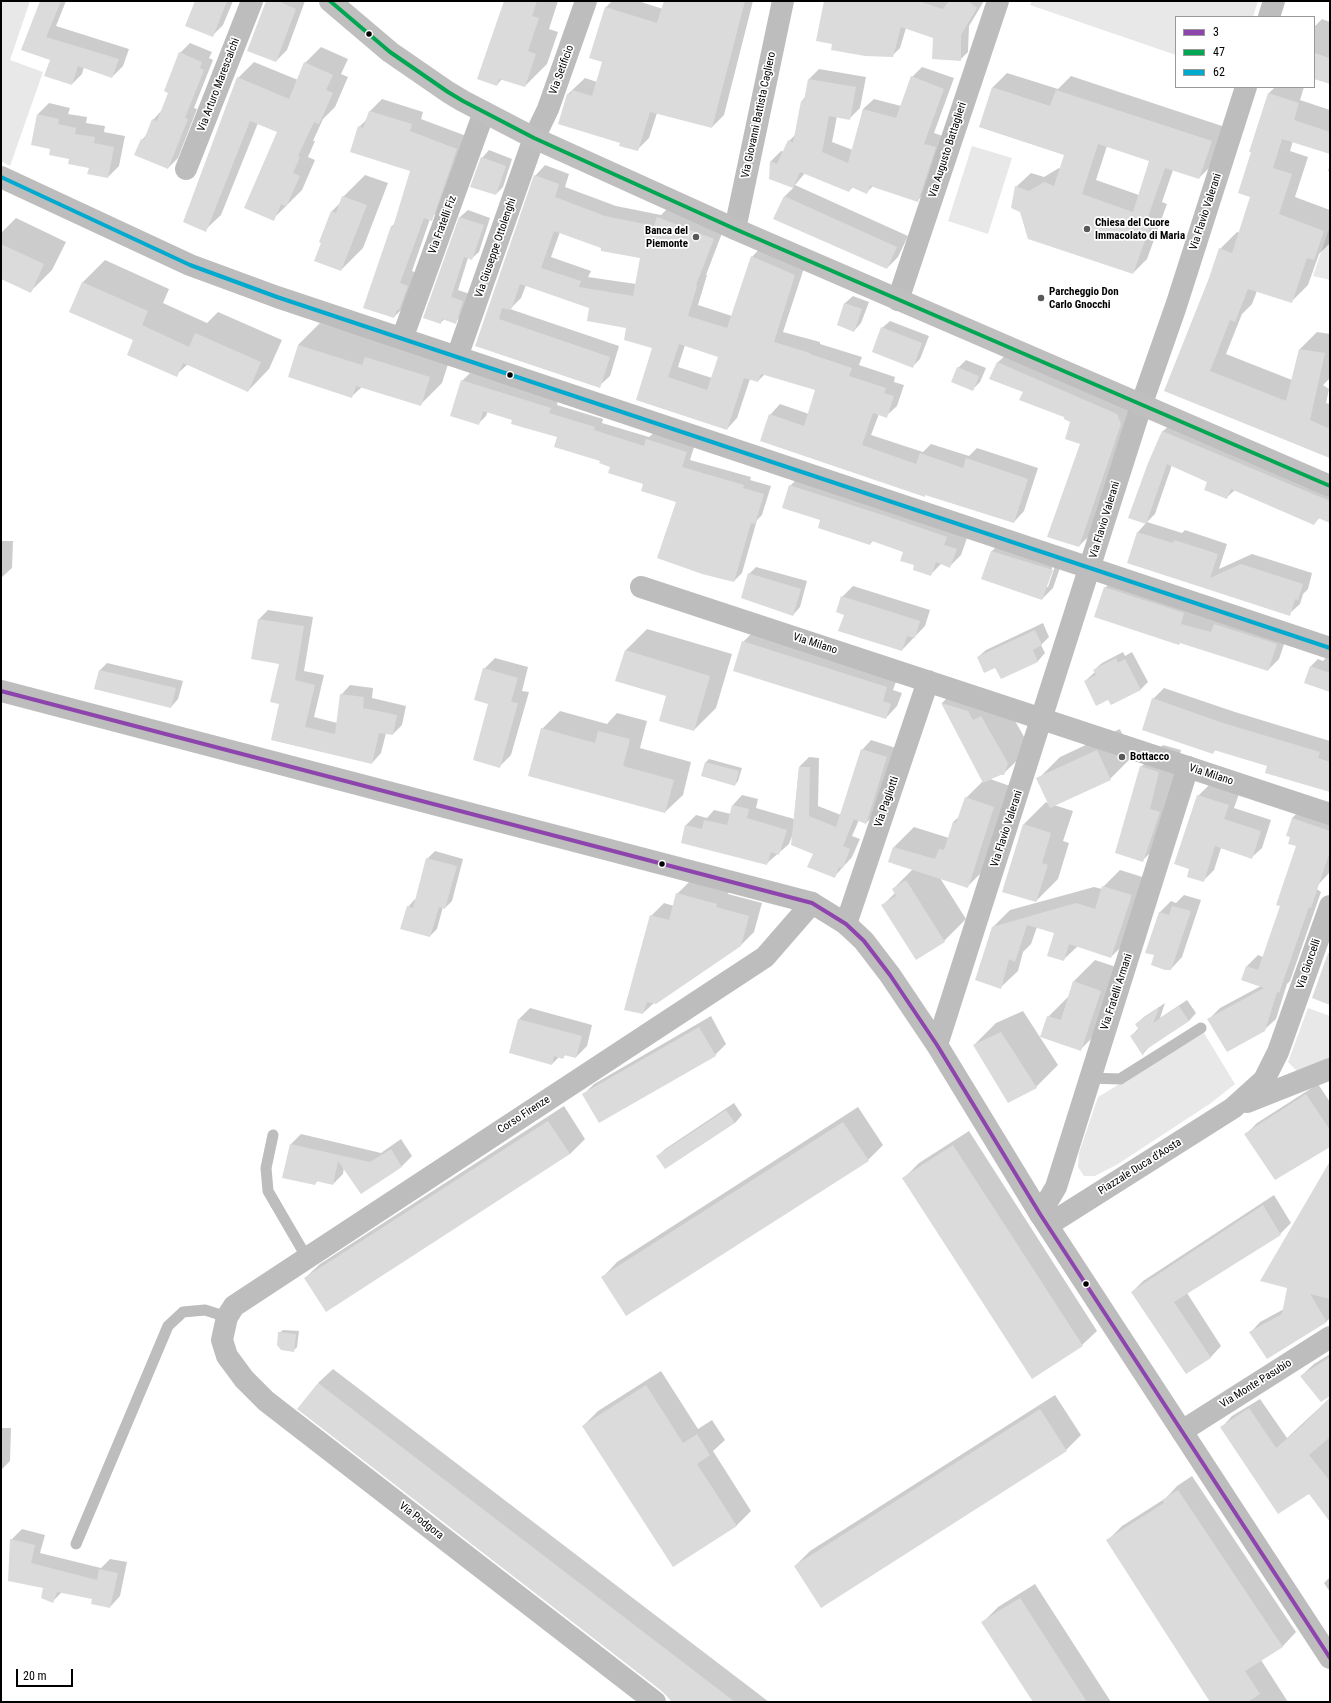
<!DOCTYPE html>
<html>
<head>
<meta charset="utf-8">
<style>
  body { margin:0 }
  #map { position:relative; width:1331px; height:1703px; overflow:hidden; background:#fff; font-family:"Roboto Condensed",sans-serif }
  canvas { display:block }
  .frame { position:absolute; inset:0; border:2px solid #000; pointer-events:none }
  .legend { position:absolute; left:1175px; top:16px; width:140px; height:72px; box-sizing:border-box; background:#fff; border:1px solid #999; margin:0; padding:5px 7px; list-style:none; font-size:12px; color:#000 }
  .legend li { display:flex; align-items:center; gap:8px; height:20px }
  .legend b { width:20px; border:1px solid #999 }
  .scale { position:absolute; left:16px; top:1669px; width:57px; height:18px; box-sizing:border-box; border:2px solid #000; border-top:0; padding-left:5px; font-size:12px; line-height:14px; white-space:nowrap; color:#000; -webkit-text-stroke:3px #fff; paint-order:stroke }
</style>
</head>
<body>
<div id="map">
<canvas width="1331" height="1703"></canvas>
<div class="frame"></div>
<ul class="legend">
<li><b style="height:5px;background:#8e44ad"></b>3</li>
<li><b style="height:5px;background:#00a651"></b>47</li>
<li><b style="height:5px;background:#00a9ce"></b>62</li>
</ul>
<div class="scale">20 m</div>
</div>
<script>
const c = document.querySelector('canvas').getContext('2d');
c.lineJoin = 'round';
function fill(path, color) { c.fillStyle = color; c.fill(path, 'evenodd'); }
const toPath = rows => new Path2D(rows.map(r => 'M' + r).join(''));
function stroke(path, color, width, dash) { c.strokeStyle = color; c.lineWidth = width; c.lineCap = dash ? 'butt' : 'round'; c.setLineDash(dash || []); c.stroke(path); }
function write(font, color, halo, rows, align = 'center') {
  c.font = font + ' "Roboto Condensed",sans-serif'; c.lineWidth = 3.5; c.setLineDash([]); c.textBaseline = 'middle'; c.strokeStyle = halo; c.fillStyle = color; for (const [text, x, y, turn = 0] of rows) {
    c.save(); c.translate(x, y); c.rotate((+turn || 0) * Math.PI / 180); c.textAlign = isNaN(turn) ? turn : align; if (halo) c.strokeText(text, 0, 0); c.fillText(text, 0, 0); c.restore();
  }
}
fill(toPath([
  [1,1,30,1,10,60,43,72,10,166,1,161],
  [1032,1,1258,1,1253,17,1176,17,1176,55,1030,5],
  [972,146,1012,158,988,234,948,221],
  [1330,226,1330,280,1313,276],
  [1308,1008,1330,1016,1330,1060,1298,1072,1288,1062],
  [1204,1033,1235,1084,1211,1103,1118,1164,1095,1176,1084,1176,1078,1167,1079,1153,1098,1097]
]), '#e8e8e8');
fill(toPath([
  [42,1,66,1,56,26,129,49,123,66,112,77,84,67,82,74,72,84,51,59,22,50],
  [196,1,233,1,223,25,212,36],
  [267,1,305,1,287,50,276,61],
  [505,1,558,1,549,29,558,32,547,64,525,86,502,79,497,85],
  [612,1,638,1,663,9,665,1,753,1,724,115,712,127,657,113,649,138,637,150,621,143,568,94,585,78,597,82,604,61,591,57,606,7],
  [892,1,984,1,969,26,968,52,960,60,934,37,906,28,900,48,892,56],
  [1322,19,1330,22,1330,83,1314,78,1314,27],
  [190,43,212,52,209,58,213,60,194,108,197,109,178,158,168,168,142,140,147,134,153,120,162,110,170,92,180,53],
  [321,47,348,59,341,74,348,77,335,107,323,119,313,141,315,141,308,157,315,160,302,190,273,219,278,131,258,123,221,215,205,230,238,78,254,62,298,80,305,63],
  [922,67,954,78,934,133,946,137,928,190,917,201,873,186,867,192,853,187,849,191,805,173,795,185,908,236,898,257,887,268,774,218,785,196,794,187,770,178,771,161,781,151,784,152,789,141,796,134,802,101,805,97,809,79,819,69,866,77,860,108,850,118,837,116,832,142,853,150,863,109,874,99,901,106,912,77],
  [1007,73,1058,89,1071,76,1225,127,1213,164,1199,178,1173,170,1162,202,1167,204,1147,259,1133,273,1016,187,1031,173,1044,177,1059,168,1061,169,1065,155,980,127,993,87],
  [1107,146,1151,160,1139,195,1096,180],
  [1275,87,1304,87,1300,100,1330,110,1330,153,1293,141,1290,151,1308,157,1295,197,1330,210,1330,243,1319,254,1308,285,1291,302,1257,291,1252,304,1242,314,1226,354,1292,380,1300,349,1317,332,1330,334,1330,333,1330,378,1323,385,1329,389,1326,403,1330,404,1330,458,1165,390,1210,279,1220,249,1237,232,1240,233,1252,197,1268,94],
  [382,99,423,112,421,119,469,137,443,207,430,219,412,271,419,274,406,305,394,317,364,307,392,226,395,223,411,171,359,127,368,118,370,111],
  [49,103,70,108,68,114,87,117,86,123,105,126,104,132,125,136,119,166,108,177,51,148,38,114],
  [489,150,512,159,503,187,496,194,482,158],
  [1330,164,1330,172,1328,171],
  [545,165,569,174,565,187,616,206,661,215,669,207,724,228,706,275,707,275,698,305,732,316,752,257,762,246,805,265,783,332,820,342,820,344,862,357,859,365,895,377,894,382,904,385,897,406,886,416,879,414,871,435,923,452,931,444,969,456,977,448,1038,468,1024,511,1014,522,926,494,924,496,770,415,780,404,809,414,816,389,765,374,758,381,750,379,737,418,727,429,637,400,653,348,628,327,590,307,526,285,521,298,510,309,619,346,610,376,599,386,477,345,535,176],
  [560,232,641,257,636,284,588,277,591,271,551,257],
  [685,345,719,356,712,378,678,367],
  [365,175,388,183,363,248,341,270,323,242,320,241,332,211,341,202,343,197],
  [468,210,490,218,479,252,471,259,468,258,458,290,470,294,463,315,455,322,445,319,440,323,424,318,460,217],
  [16,218,66,242,52,270,30,292,1,278,1,233],
  [105,260,169,289,163,303,207,323,218,312,282,340,269,369,248,391,188,364,176,375,135,340,70,311,83,282],
  [853,296,869,302,861,323,854,331,838,324,845,303],
  [890,321,929,336,920,359,913,366,882,328],
  [320,323,381,342,451,355,442,383,420,405,362,387,352,396,298,345],
  [1008,353,1127,404,1131,413,1089,536,1079,546,1081,443,1071,421,997,363],
  [966,360,986,368,980,382,973,389,958,368],
  [470,373,558,400,557,405,603,419,602,423,649,437,655,432,695,444,690,460,751,477,750,480,771,486,762,515,757,520,742,573,734,581,677,501,558,437,514,419,488,411,486,416,478,424,462,381],
  [1173,422,1330,488,1330,522,1320,517,1314,524,1235,490,1226,498,1208,481,1172,465,1155,514,1147,522,1182,533,1185,530,1227,544,1219,569,1252,554,1312,573,1308,589,1303,594,1300,604,1289,614,1128,563,1138,532,1146,523,1129,517,1149,464,1163,431],
  [801,475,967,538,961,555,950,566,942,563,930,575,915,565,904,551,874,540,870,544,821,520,790,486],
  [1003,540,1063,559,1053,588,1042,599,982,579,992,551],
  [1053,565,1055,566,1048,587,1046,587],
  [1,541,13,541,12,568,1,578],
  [756,567,807,581,800,607,793,615,749,574],
  [1116,576,1288,633,1279,659,1268,670,1105,588],
  [853,586,930,610,925,626,902,650,845,614,842,597],
  [268,610,313,617,304,671,324,675,314,717,337,723,341,695,350,685,373,688,372,698,406,706,402,725,393,734,386,733,381,753,372,763,272,740,281,703,281,663,259,619],
  [1043,623,1049,637,1041,645,1045,653,1038,661,1001,678,996,666,978,657,986,650],
  [647,629,732,654,716,708,694,730,667,696,625,651],
  [754,631,898,676,893,690,902,693,897,706,886,718,743,642],
  [1123,652,1125,656,1132,652,1148,682,1140,690,1109,699,1085,681,1095,672,1094,670,1102,663],
  [1330,653,1330,691,1310,667,1318,659,1323,661],
  [495,658,528,667,522,691,529,692,511,755,500,766,484,669],
  [107,663,183,681,178,699,171,707,95,689,100,670],
  [962,683,1001,696,1027,742,1024,754,1003,774,990,779,1013,787,988,866,968,886,940,878,966,919,944,941,883,905,895,893,893,889,913,869,894,847,914,827,949,838,953,822,960,816,966,798,983,781,942,703],
  [1164,688,1235,712,1330,741,1330,791,1268,765,1216,749,1213,753,1153,699],
  [560,711,607,724,617,713,647,721,640,748,691,762,683,795,665,812,542,729],
  [1120,729,1132,757,1110,779,1054,805,1073,811,1063,841,1069,843,1058,879,1036,901,1024,824,1046,802,1049,804,1038,779,1060,757],
  [871,740,896,748,876,813,866,823,859,820,852,836,860,839,852,857,834,877,814,853,792,836,789,844,766,864,682,842,686,825,696,815,707,818,714,810,731,814,733,805,742,795,758,799,756,808,794,819,799,767,809,757,819,758,818,806,841,815,862,750],
  [1163,745,1181,750,1172,787,1165,838,1143,860,1141,767],
  [709,759,742,768,738,781,735,785,702,776,706,762],
  [1209,785,1239,794,1234,808,1271,820,1262,848,1251,858,1221,848,1214,870,1204,880,1198,796],
  [1304,807,1330,816,1330,872,1318,885,1306,881,1321,892,1290,981,1287,984,1276,1019,1264,1030,1209,1019,1220,1008,1261,986,1243,979,1247,966,1258,955,1263,957,1281,906,1297,846,1292,818],
  [435,851,463,859,452,901,445,908,443,907,437,929,430,936,408,907,415,899,416,900,427,859],
  [1120,870,1149,879,1128,940,1111,957,1078,946,1063,960,1055,932,1037,927,1031,944,1023,952,1018,971,1001,987,993,927,1010,910,1094,887,1102,889,1103,887],
  [690,881,729,891,728,894,762,903,754,932,740,946,654,1003,643,1013,651,916,664,903,674,906,677,894],
  [1184,895,1201,900,1182,957,1171,969,1155,955,1159,913,1171,901,1176,903],
  [1095,960,1122,969,1102,1028,1080,1050,1048,1017,1069,996,1073,982],
  [1187,1000,1196,1013,1189,1021,1150,1046,1143,1054,1131,1036,1139,1028,1136,1024,1144,1017,1165,1003,1160,1018],
  [530,1008,592,1025,587,1046,576,1057,566,1054,563,1058,559,1057,552,1064,510,1052,519,1019],
  [1023,1011,1058,1065,1036,1087,974,1045,996,1023],
  [711,1016,726,1044,715,1055,599,1122,583,1095,594,1084],
  [1318,1084,1330,1102,1330,1146,1246,1134,1257,1123],
  [734,1103,742,1115,735,1123,658,1156,665,1149],
  [564,1106,585,1139,570,1154,305,1278,320,1264],
  [858,1107,883,1145,868,1160,603,1277,617,1262],
  [969,1131,1097,1331,1082,1345,904,1178,919,1163],
  [301,1134,381,1153,401,1139,412,1156,402,1166,361,1193,344,1167,343,1174,333,1184,318,1180,315,1184,284,1177,291,1144],
  [1330,1163,1330,1298,1328,1298,1330,1300,1330,1318,1326,1322,1250,1333,1260,1322,1284,1309],
  [1274,1195,1291,1223,1280,1234,1187,1293,1221,1346,1210,1358,1132,1292,1143,1281],
  [283,1330,299,1331,297,1347,293,1351,279,1333],
  [1330,1354,1330,1395,1301,1376,1314,1364],
  [333,1369,769,1702,674,1702,318,1383],
  [661,1371,698,1429,712,1420,725,1440,713,1451,751,1511,736,1526,583,1426,598,1411],
  [1055,1395,1081,1435,1066,1450,821,1607,795,1566,810,1551],
  [1330,1398,1330,1521,1310,1492,1222,1427,1232,1416,1260,1399,1287,1438],
  [1,1428,11,1428,10,1461,1,1470],
  [1192,1476,1296,1632,1283,1646,1261,1660,1288,1702,1213,1702,1108,1540,1122,1526,1166,1498,1177,1486],
  [22,1529,45,1535,40,1553,101,1568,110,1559,127,1562,120,1596,110,1607,94,1598,62,1592,53,1601,11,1540],
  [1330,1577,1330,1592,1324,1583],
  [1035,1584,1111,1702,1034,1702,983,1622,998,1607]
]), '#0003');
fill(toPath([
  [40,1,61,1,46,37,119,59,112,78,78,66,72,85,44,76,50,60,21,50],
  [195,1,227,1,213,37,185,26],
  [266,1,278,1,296,9,276,62,247,51],
  [504,1,537,1,532,16,539,18,528,51,536,54,525,87,499,79,497,86,477,79],
  [664,1,745,1,712,128,650,112,638,151,619,146,620,143,558,124,567,94,571,94,572,90,592,96,602,62,589,58,605,7,657,23],
  [824,1,918,1,943,9,949,1,968,1,977,8,961,35,961,61,932,59,933,38,901,27,893,57,865,56,831,50,832,44,816,41],
  [179,52,202,62,200,68,204,70,185,118,188,119,168,169,134,155,141,139,144,140,152,119,157,121,168,93,164,91],
  [1314,53,1330,58,1330,84,1314,79],
  [304,62,333,75,326,90,333,93,319,124,314,122,298,156,300,157,293,173,300,176,286,207,281,204,274,221,244,208,277,132,250,121,206,232,183,222,237,77,289,99],
  [911,76,944,89,924,144,936,147,918,202,870,186,867,194,851,187,849,192,800,172,793,188,769,179,770,161,777,164,788,140,793,143,801,101,804,101,808,79,856,87,850,120,829,116,822,152,848,163,863,109,896,118],
  [992,87,1050,106,1056,90,1212,141,1199,179,1165,168,1148,217,1153,218,1133,274,1028,239,1020,212,1011,208,1015,186,1029,191,1044,182,1054,186,1064,155,979,127],
  [1098,144,1149,161,1133,212,1082,194],
  [1268,93,1299,103,1294,120,1330,132,1330,154,1282,139,1273,168,1292,174,1279,214,1324,231,1314,260,1307,258,1292,303,1248,289,1235,322,1230,320,1210,371,1286,401,1299,349,1325,353,1310,420,1330,429,1330,458,1164,391,1209,278,1219,248,1232,253,1250,197,1238,193,1251,152,1249,152],
  [369,111,412,124,410,131,457,149,432,221,424,218,400,283,408,286,399,310,397,310,394,318,363,308,391,226,393,227,410,171,350,152,358,126,363,128],
  [37,114,59,119,58,124,76,128,75,134,95,137,94,143,114,147,108,178,87,174,89,168,68,164,69,159,49,155,50,149,31,145],
  [481,157,506,166,496,195,470,187],
  [534,175,559,184,555,197,605,216,654,226,657,217,714,239,696,285,697,286,688,316,727,328,751,256,795,275,774,342,810,353,810,354,852,368,849,376,886,388,884,393,894,396,887,418,873,413,862,445,916,464,920,453,963,468,966,458,1028,479,1014,523,925,495,925,497,760,441,769,414,804,426,815,390,761,374,758,382,744,378,727,430,636,400,652,348,624,340,626,328,587,321,589,308,520,284,511,310,502,308,499,319,610,357,600,388,475,346],
  [554,231,601,248,601,251,640,258,633,296,579,287,581,281,541,268],
  [679,344,718,357,707,390,668,377],
  [342,196,367,205,341,271,314,261,321,243,319,242,331,211,336,213],
  [784,196,897,247,887,269,773,219],
  [459,217,484,225,472,260,464,257,451,297,463,301,456,324,442,319,441,324,423,318],
  [1,244,44,264,31,293,1,279],
  [82,282,148,311,142,325,189,347,195,333,261,362,248,392,183,363,177,377,127,355,133,340,69,312],
  [844,303,862,309,854,332,837,325],
  [881,327,922,343,913,368,872,352],
  [298,345,362,365,365,357,430,377,421,406,356,386,352,398,288,377],
  [997,362,1117,414,1121,424,1079,547,1047,537,1080,444,1065,439,1070,422,1064,419,1064,417,1019,400,1023,392,989,379],
  [957,367,979,376,973,391,951,382],
  [461,380,551,408,549,413,595,427,594,430,644,446,646,439,687,452,682,467,744,485,743,488,764,494,755,524,751,523,734,582,702,574,657,558,676,502,641,491,643,484,608,473,610,467,599,463,600,461,554,447,557,437,511,424,512,420,483,411,479,425,450,416],
  [1162,431,1330,501,1330,523,1318,518,1314,525,1231,489,1227,499,1204,490,1207,482,1167,464,1146,524,1128,518,1148,463],
  [789,485,895,519,947,537,944,545,957,549,950,568,936,562,931,576,913,570,914,565,900,561,903,552,872,541,870,545,818,528,820,520,782,508],
  [1137,532,1173,543,1174,540,1218,554,1210,578,1241,564,1303,584,1298,600,1295,599,1290,616,1127,563],
  [991,551,1053,570,1042,600,981,579],
  [748,573,801,589,793,616,741,598],
  [1104,587,1184,613,1181,624,1211,632,1214,624,1277,644,1268,671,1180,643,1179,645,1094,617],
  [841,596,920,621,915,638,907,636,902,651,838,631,844,615,836,612],
  [258,619,304,626,295,680,315,685,305,727,335,734,340,694,364,697,363,708,397,715,393,735,379,733,372,764,271,740,279,704,270,702,279,664,251,659],
  [1035,630,1042,645,1033,650,1038,662,1001,679,995,668,984,673,977,657],
  [742,641,887,687,883,701,891,704,886,719,733,671],
  [625,650,710,676,694,731,659,721,666,696,615,681],
  [1116,658,1118,663,1125,659,1141,690,1111,705,1108,700,1096,706,1084,681,1096,675,1093,670],
  [1310,666,1330,673,1330,692,1304,683],
  [483,668,518,678,511,702,518,703,500,768,473,760,488,704,474,700],
  [99,670,176,688,171,708,94,689],
  [1152,698,1223,723,1320,752,1318,758,1330,762,1330,792,1265,773,1267,766,1214,750,1213,754,1142,730],
  [941,703,968,711,973,720,981,716,1008,763,1004,775,1000,775,983,783],
  [541,728,595,743,598,731,630,739,623,766,674,780,665,813,528,776],
  [861,749,887,757,866,824,854,819,843,846,850,849,843,868,839,867,835,878,807,867,813,854,791,845,799,767,810,767,809,816,836,827],
  [1097,750,1111,780,1050,808,1036,778],
  [705,762,739,771,735,786,701,776],
  [1140,766,1159,772,1150,809,1160,812,1143,862,1115,853],
  [1197,795,1229,805,1224,819,1261,831,1252,859,1215,846,1204,882,1187,877,1189,869,1174,864],
  [965,797,994,807,968,888,888,862,893,847,935,859,939,849,944,850,953,822,956,823],
  [732,805,749,809,747,818,787,830,779,855,771,852,767,865,681,843,685,825,702,829,704,820,727,825],
  [1292,818,1330,831,1330,851,1311,908,1309,907,1279,993,1277,992,1265,1031,1227,1052,1207,1019,1264,988,1241,980,1246,966,1258,970,1280,906,1276,905,1296,846,1288,844,1290,837,1286,836],
  [1023,824,1051,833,1042,863,1048,865,1036,902,1002,892],
  [426,858,457,866,445,909,439,907,430,937,400,929,407,906,413,908],
  [906,880,945,942,916,960,881,905,896,896,892,889],
  [1102,886,1132,895,1111,958,1069,944,1064,961,1047,956,1054,933,1027,925,1015,962,1009,959,1001,989,975,980,992,927,1076,903,1095,909],
  [676,893,717,904,716,907,749,916,741,946,656,1004,647,1002,643,1014,624,1010,650,915,669,920],
  [1172,906,1191,911,1171,970,1165,970,1151,965,1154,955,1145,953,1159,912,1169,915],
  [1328,953,1330,953,1330,1005,1312,998],
  [1073,981,1101,991,1081,1051,1040,1037,1047,1016,1061,1020],
  [1179,1006,1189,1021,1144,1051,1143,1056,1130,1036,1139,1030,1135,1024,1159,1008,1153,1023],
  [518,1019,582,1036,576,1058,564,1055,563,1059,554,1056,552,1065,509,1053],
  [699,1027,716,1056,599,1123,582,1094],
  [1001,1032,1037,1088,1008,1103,973,1045],
  [1306,1094,1330,1130,1330,1147,1275,1180,1244,1134],
  [726,1110,735,1123,665,1169,656,1156],
  [548,1121,570,1154,326,1312,304,1278],
  [843,1122,869,1161,626,1316,601,1277],
  [290,1144,370,1162,391,1149,402,1167,361,1194,338,1161,333,1185,316,1181,315,1185,282,1178],
  [953,1145,1083,1346,1032,1379,902,1178],
  [1330,1161,1330,1299,1310,1294,1327,1322,1267,1359,1249,1332,1282,1314,1287,1288,1260,1281],
  [1263,1205,1281,1235,1174,1302,1211,1358,1186,1374,1131,1292],
  [278,1332,296,1334,294,1352,281,1350,277,1345],
  [1330,1357,1330,1396,1321,1402,1300,1376],
  [318,1383,735,1702,672,1702,663,1692,297,1409],
  [646,1385,683,1443,697,1434,710,1455,697,1464,737,1526,673,1567,582,1426],
  [1330,1397,1330,1437,1309,1455,1330,1481,1330,1522,1309,1494,1278,1514,1220,1427,1249,1408,1276,1448,1303,1425],
  [1040,1409,1067,1451,821,1608,794,1566],
  [1178,1490,1283,1647,1245,1671,1260,1694,1248,1702,1210,1702,1106,1540,1164,1503,1162,1500],
  [10,1539,35,1545,31,1563,97,1580,99,1569,118,1573,110,1608,91,1604,92,1599,57,1592,53,1603,41,1598,43,1588,8,1581],
  [1020,1598,1087,1702,1033,1702,981,1622]
]), '#dbdbdb');
stroke(toPath([
  [1090,1078,1120,1079,1201,1028],
  [273,1135,266,1168,268,1191,307,1258],
  [76,1544,168,1326,183,1312,205,1310,227,1317]
]), '#bdbdbd', 11);
stroke(toPath([
  [186,169,252,1],
  [1,177,190,265,277,297,1330,648],
  [735,229,783,1],
  [898,300,998,1],
  [402,339,484,112],
  [457,357,534,138,548,109,586,1],
  [641,587,1042,719],
  [846,924,928,681],
  [1247,1102,1330,1069],
  [1040,1214,1056,1187,1188,767],
  [1048,1225,1233,1108,1264,1080,1278,1052,1330,906],
  [1182,1431,1330,1337],
  [655,1702,266,1401,244,1379,227,1356,222,1340,227,1317,234,1306,765,957,812,903]
]), '#bdbdbd', 22);
stroke(toPath([
  [1269,17,1274,1],
  [1,691,812,903,846,924,864,941,890,975,937,1045,1040,1214,1330,1658],
  [1042,719,1330,814],
  [937,1045,1142,403,1176,306,1246,87]
]), '#bdbdbd', 22);
stroke(toPath([
  [330,1,390,52,448,92,463,101,534,138,735,229,1330,486]
]), '#bfbfbf', 22);
stroke(toPath([
  [1,691,812,903,846,924,864,941,890,975,937,1045,1040,1214,1330,1658]
]), '#8e44ad', 4);
stroke(toPath([
  [330,1,390,52,448,92,463,101,534,138,735,229,1330,486]
]), '#00a651', 4);
stroke(toPath([
  [1,177,190,265,277,297,1330,648]
]), '#00a9ce', 4);
for (const [x, y, r, color] of [
  [369,34,3.5,"#000"],
  [1087,229,4,"#595959"],
  [696,237,4,"#595959"],
  [1041,298,4,"#595959"],
  [510,375,3.5,"#000"],
  [1122,757,4,"#595959"],
  [662,864,3.5,"#000"],
  [1086,1284,3.5,"#000"]
]) { const dot = new Path2D(); dot.arc(x, y, r, 0, 2 * Math.PI); c.fillStyle = color; c.fill(dot); stroke(dot, '#fff', 1.5); }
write('11px', '#000', '#fff', [
  ["Via Setificio",562,70,-70],
  ["Via Arturo Marescalchi",219,85,-69],
  ["Via Giovanni Battista Cagliero",759,115,-78],
  ["Via Augusto Battaglieri",948,150,-72],
  ["Via Flavio Valerani",1206,212,-72],
  ["Via Fratelli Fiz",443,225,-70],
  ["Via Giuseppe Ottolenghi",496,248,-71],
  ["Via Flavio Valerani",1105,520,-73],
  ["Via Milano",815,644,18],
  ["Via Milano",1211,775,18],
  ["Via Pagliotti",887,802,-71],
  ["Via Flavio Valerani",1007,829,-72],
  ["Via Giorcelli",1309,964,-71],
  ["Via Fratelli Armani",1117,992,-72],
  ["Corso Firenze",524,1115,-33],
  ["Piazzale Duca d'Aosta",1140,1167,-32],
  ["Via Monte Pasubio",1256,1384,-32],
  ["Via Podgora",421,1521,38]
]);
write('bold 11px', '#000', '#fff', [
  ["Chiesa del Cuore",1095,223],
  ["Immacolato di Maria",1095,236],
  ["Banca del",688,231,"right"],
  ["Piemonte",688,244,"right"],
  ["Parcheggio Don",1049,292],
  ["Carlo Gnocchi",1049,305],
  ["Bottacco",1130,757]
], 'left');
</script>
</body>
</html>
